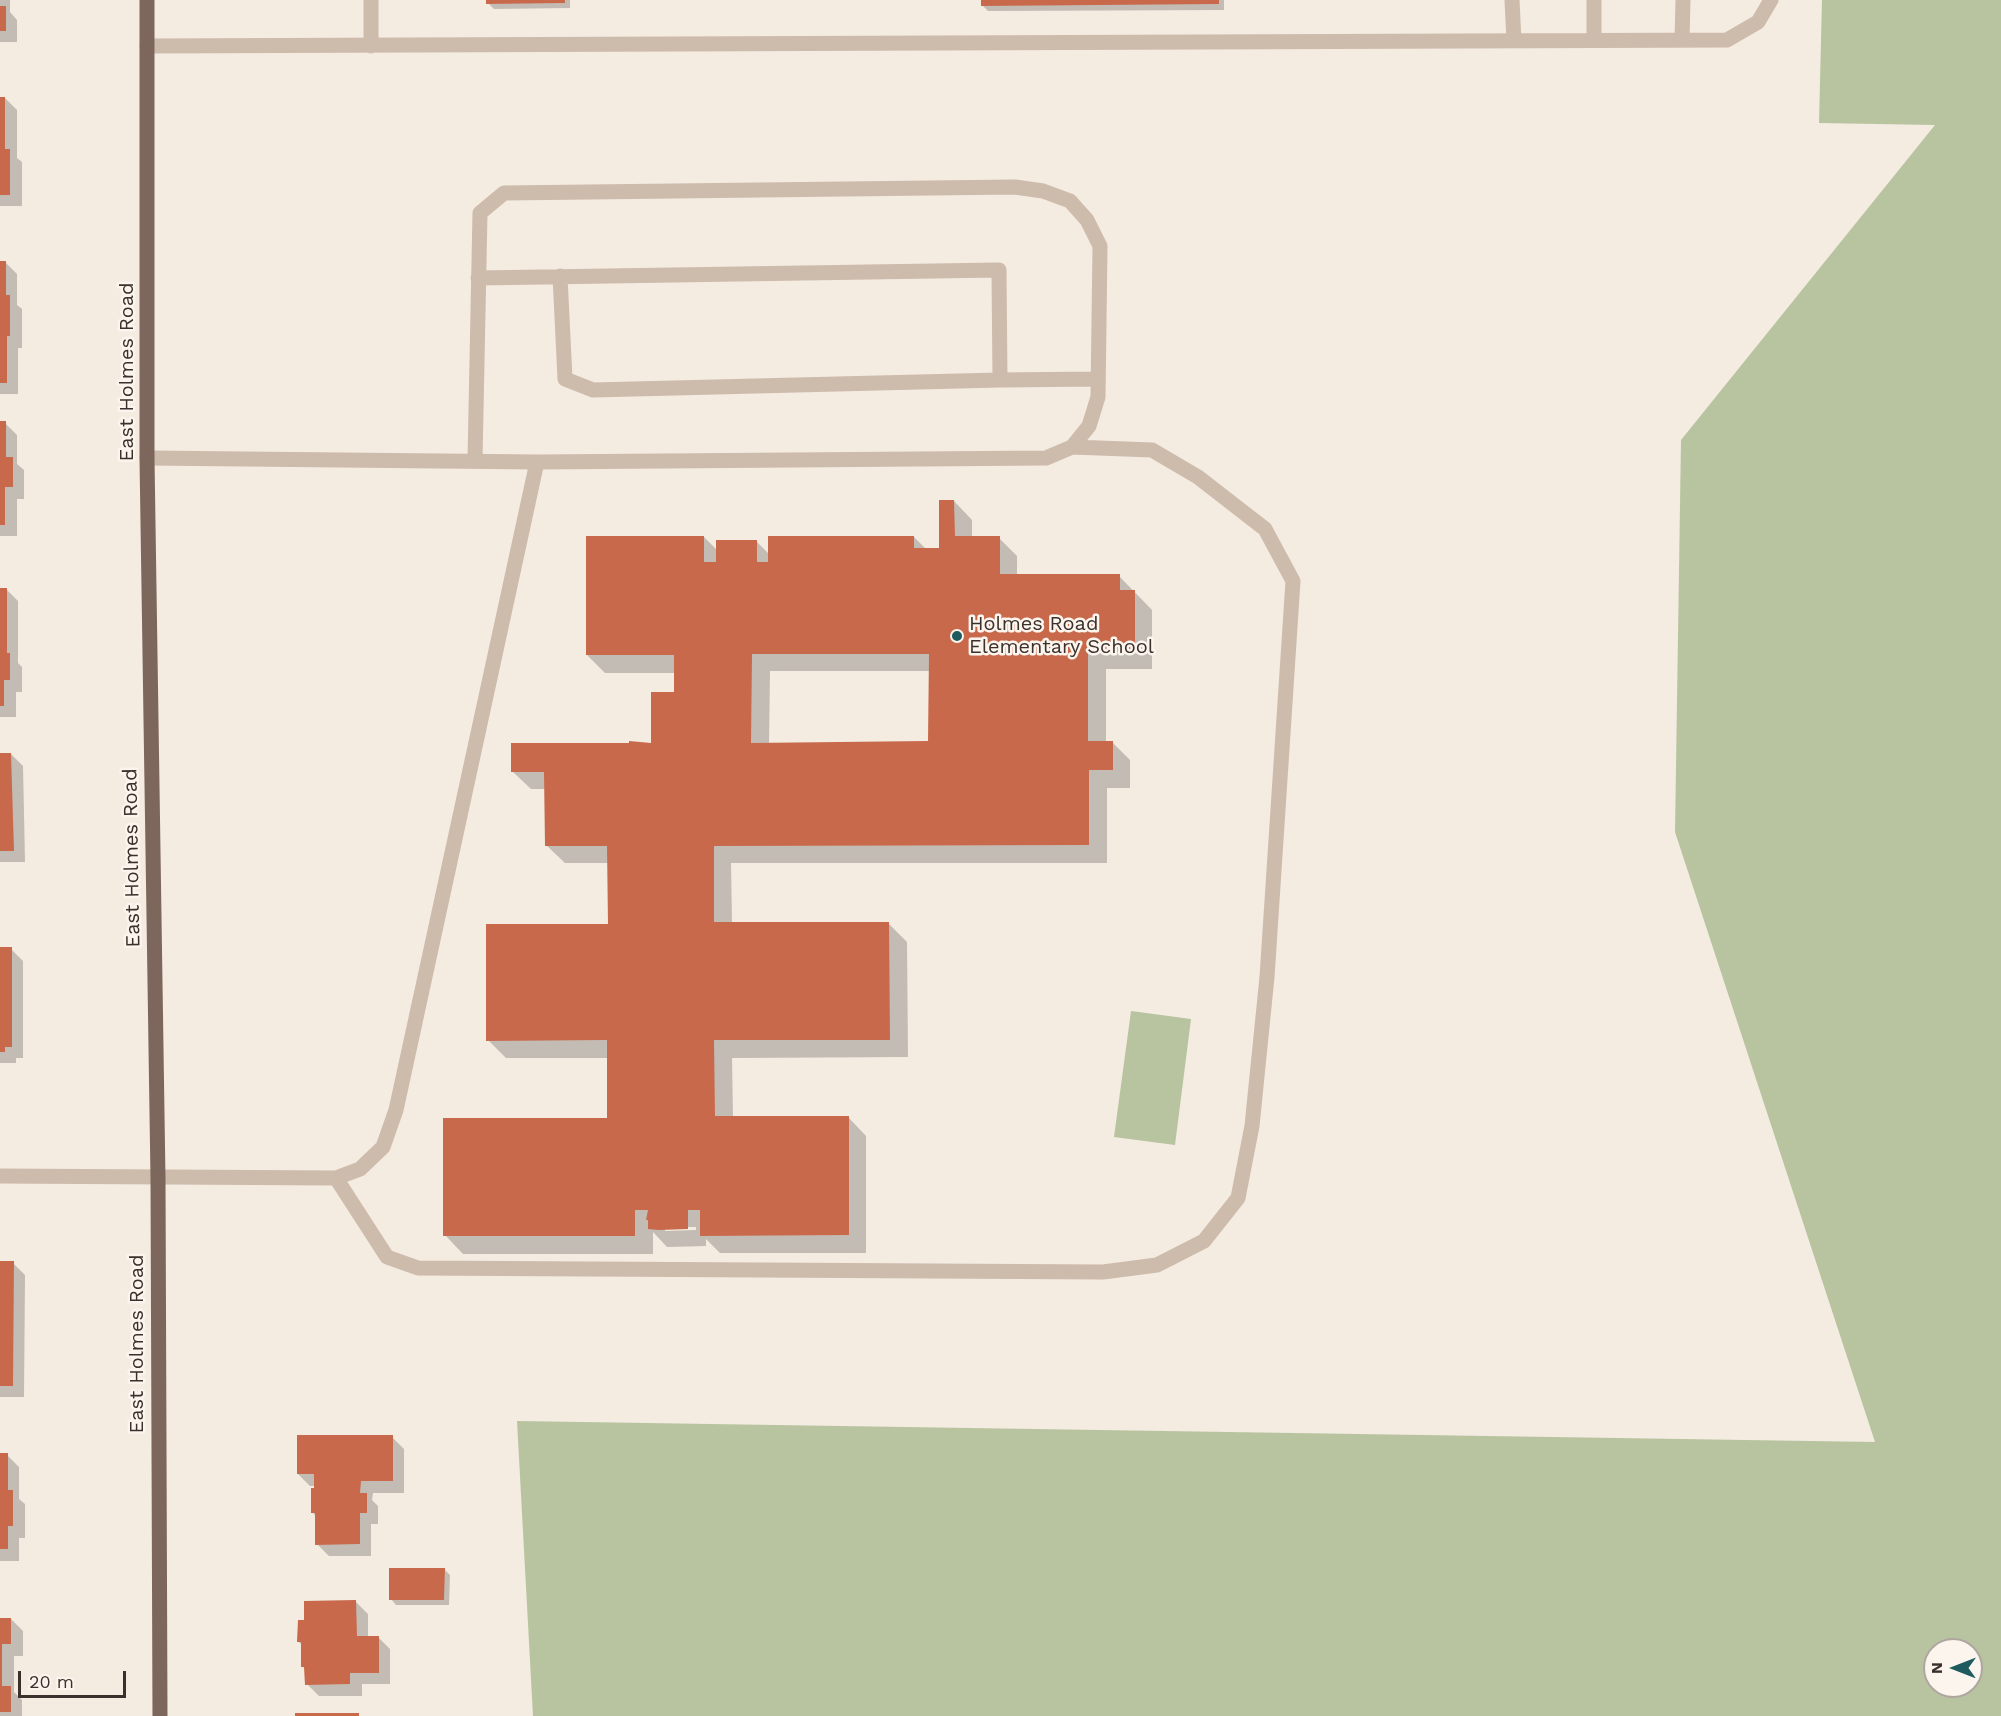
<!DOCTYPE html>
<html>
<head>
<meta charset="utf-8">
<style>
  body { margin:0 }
  #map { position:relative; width:2001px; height:1716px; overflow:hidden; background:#f4ebe1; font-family:"Work Sans",sans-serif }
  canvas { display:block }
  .north { position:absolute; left:1923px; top:1638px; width:60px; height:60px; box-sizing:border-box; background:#fbf5ee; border:2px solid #aea6a0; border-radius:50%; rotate:270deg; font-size:16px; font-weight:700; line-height:24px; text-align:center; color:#3b302b }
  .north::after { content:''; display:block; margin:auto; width:21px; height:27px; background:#1f5a5e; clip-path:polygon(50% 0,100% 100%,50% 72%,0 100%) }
  .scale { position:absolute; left:18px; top:1671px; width:108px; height:27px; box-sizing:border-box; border:3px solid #3b302b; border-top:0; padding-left:8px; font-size:18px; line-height:21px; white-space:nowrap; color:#3b302b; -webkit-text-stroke:4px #fbf5ee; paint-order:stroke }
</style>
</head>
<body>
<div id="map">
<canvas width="2001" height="1716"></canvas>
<div class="north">N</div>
<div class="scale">20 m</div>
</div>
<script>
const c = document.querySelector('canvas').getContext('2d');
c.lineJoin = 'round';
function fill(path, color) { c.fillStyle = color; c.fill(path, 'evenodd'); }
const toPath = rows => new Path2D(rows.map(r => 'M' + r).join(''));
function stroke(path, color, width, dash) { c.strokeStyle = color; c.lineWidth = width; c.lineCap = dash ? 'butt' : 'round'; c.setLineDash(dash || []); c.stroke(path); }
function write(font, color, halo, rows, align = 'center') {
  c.font = font + ' "Work Sans",sans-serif'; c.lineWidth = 5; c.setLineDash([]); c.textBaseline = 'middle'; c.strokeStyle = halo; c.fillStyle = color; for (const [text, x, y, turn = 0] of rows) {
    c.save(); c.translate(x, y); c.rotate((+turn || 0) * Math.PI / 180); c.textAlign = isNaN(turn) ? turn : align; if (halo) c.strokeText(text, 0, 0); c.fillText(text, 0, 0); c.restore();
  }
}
fill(toPath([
  [1822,0,2001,0,2001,1716,533,1716,517,1421,1875,1442,1675,832,1681,440,1935,125,1819,123],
  [1935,1650,1971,1650,1971,1686,1935,1686],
  [1131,1011,1191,1019,1175,1145,1114,1137]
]), '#b8c4a0');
fill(toPath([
  [0,0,10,0,10,12,17,20,17,42,0,42],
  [488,0,570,0,570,8,494,9,488,3],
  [982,0,1224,0,1224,10,988,11,982,5],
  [0,98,5,98,17,110,17,158,22,162,22,206,0,206],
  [0,262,5,262,17,274,17,305,22,309,22,348,18,348,18,394,0,394],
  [0,423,5,423,17,435,17,464,24,470,24,499,17,499,17,536,0,536],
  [954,501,972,520,972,538,999,538,1017,556,1017,576,1119,576,1152,610,1152,669,1106,669,1106,742,1112,742,1130,760,1130,788,1107,788,1107,863,731,863,732,924,889,924,907,942,908,1057,732,1058,733,1117,848,1117,866,1136,866,1253,720,1253,706,1239,706,1246,667,1247,653,1232,653,1254,463,1254,445,1235,609,1119,609,1058,506,1058,488,1040,609,926,609,863,565,863,546,845,546,789,531,789,512,771,653,744,675,693,675,673,605,673,587,655,704,537,718,551,757,542,769,554,914,537,926,549,941,549],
  [770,671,930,671,930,743,769,744],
  [665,1227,696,1227,696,1230,665,1231],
  [0,589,6,589,18,601,18,663,22,667,22,692,16,692,16,717,0,717],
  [0,754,11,754,23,766,25,862,0,862],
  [0,949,11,949,23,961,23,1058,16,1058,16,1063,0,1063],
  [0,1263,13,1263,25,1275,24,1397,0,1397],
  [392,1437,404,1449,404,1493,373,1493,372,1500,378,1506,378,1524,371,1524,371,1556,329,1556,317,1544,317,1517,312,1512,315,1486,310,1486,298,1474],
  [0,1455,7,1455,19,1467,19,1499,25,1504,25,1538,19,1538,19,1561,0,1561],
  [444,1569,450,1575,449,1605,396,1605,391,1599],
  [356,1602,368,1614,368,1637,378,1637,390,1649,390,1684,362,1684,362,1696,319,1696,307,1684,306,1670,303,1667,303,1646,298,1641,305,1621],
  [0,1619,11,1619,23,1631,23,1656,14,1656,14,1692,22,1700,22,1716,0,1716]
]), '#0003');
fill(toPath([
  [486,0,565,0,565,3,486,4],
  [981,0,1219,0,1219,4,981,6],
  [0,6,6,6,6,31,0,31],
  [0,97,5,97,5,149,10,149,10,195,0,195],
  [0,261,6,261,6,295,10,295,10,336,7,336,7,383,0,383],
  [0,421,6,421,6,457,13,457,13,487,5,487,5,525,0,525],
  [939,500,954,500,955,536,1000,536,1000,574,1120,574,1120,590,1135,590,1135,652,1088,652,1088,741,1113,741,1113,770,1089,770,1089,845,714,846,714,922,889,922,890,1040,714,1040,715,1116,849,1116,849,1235,700,1236,700,1210,688,1210,688,1229,658,1230,648,1229,648,1220,646,1220,648,1210,635,1210,635,1236,443,1236,443,1118,607,1118,607,1040,486,1041,486,924,608,924,607,846,545,846,544,772,511,772,511,743,629,743,629,741,651,743,651,692,674,692,674,655,586,655,586,536,704,536,704,562,716,562,716,540,757,540,757,562,768,562,768,536,914,536,914,548,939,548],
  [752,654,929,654,928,741,751,743],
  [0,588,7,588,7,653,10,653,10,680,4,680,4,706,0,706],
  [0,753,11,753,14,851,0,851],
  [0,947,12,947,12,1047,5,1047,5,1052,0,1052],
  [0,1261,14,1261,13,1386,0,1386],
  [297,1435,393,1435,393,1481,361,1481,360,1493,367,1493,367,1513,360,1513,360,1544,315,1545,315,1513,311,1513,311,1488,314,1488,314,1474,297,1474],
  [0,1453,8,1453,8,1490,13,1490,13,1526,8,1526,8,1549,0,1549],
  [389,1568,445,1568,444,1600,389,1600],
  [356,1600,357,1636,379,1636,379,1673,350,1673,350,1684,305,1685,304,1667,301,1667,301,1642,297,1642,298,1620,304,1620,304,1601],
  [0,1618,11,1618,11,1644,2,1644,2,1686,11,1686,11,1712,0,1712],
  [295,1713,359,1713,359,1716,295,1716]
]), '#c8694b');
stroke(toPath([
  [371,0,371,46],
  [1512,0,1514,41],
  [1594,0,1594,40],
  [1682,40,1683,0],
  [147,46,1727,40,1758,22,1771,0],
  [560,276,565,379,593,390,1000,380],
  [478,278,999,270,1000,380,1098,379],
  [147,458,537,462,1046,458,1072,447,1089,426,1098,397,1100,246,1087,220,1070,201,1043,191,1015,187,504,193,480,213,475,460],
  [0,1176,336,1178,360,1169,383,1147,396,1110,537,462],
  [336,1178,387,1257,418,1268,1103,1272,1157,1265,1204,1241,1238,1198,1252,1126,1267,977,1293,581,1265,529,1198,477,1152,450,1072,447]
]), '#cdbbac', 15);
stroke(toPath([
  [147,0,147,458,158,1178,160,1716]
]), '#7d675c', 15);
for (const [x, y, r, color] of [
  [957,636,6,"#1f5a5e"]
]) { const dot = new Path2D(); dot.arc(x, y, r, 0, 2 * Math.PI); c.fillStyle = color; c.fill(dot); stroke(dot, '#fbf5ee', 2); }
write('20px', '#3b302b', '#fbf5ee', [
  ["East Holmes Road",127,372,-90],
  ["East Holmes Road",132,858,-91],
  ["East Holmes Road",137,1344,-90]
]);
write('20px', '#3b302b', '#fbf5ee', [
  ["Holmes Road",969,624],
  ["Elementary School",969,647]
], 'left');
</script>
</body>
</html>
